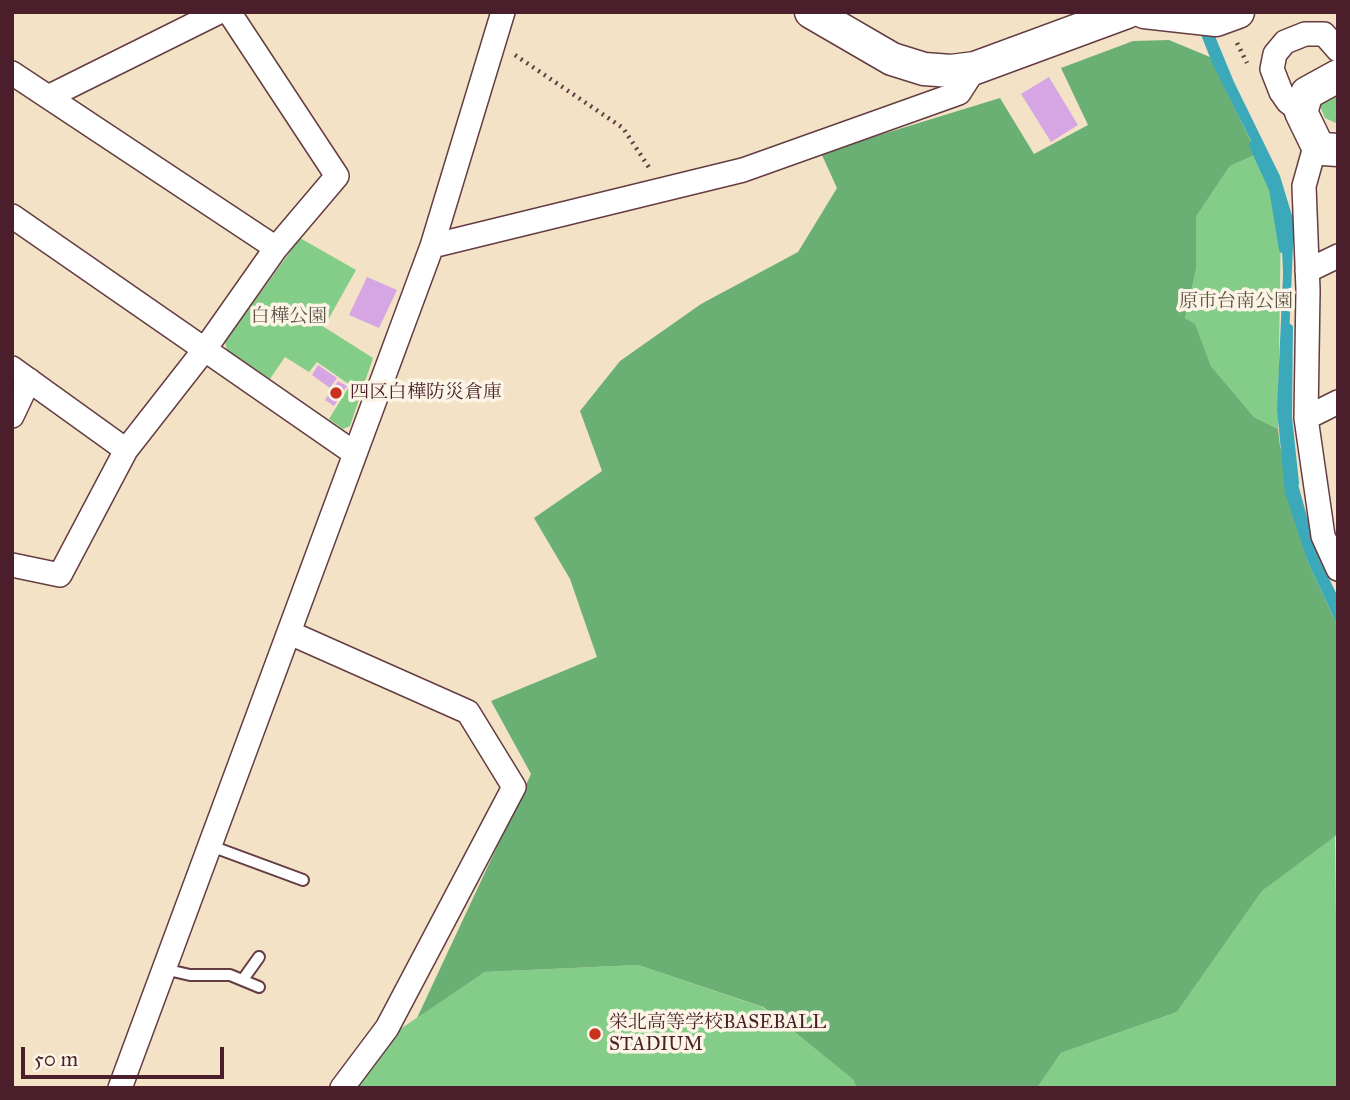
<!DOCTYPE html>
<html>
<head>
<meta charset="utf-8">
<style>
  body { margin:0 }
  #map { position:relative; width:1350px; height:1100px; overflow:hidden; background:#f4e2c6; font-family:"IM FELL Great Primer",serif }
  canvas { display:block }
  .frame { position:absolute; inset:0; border:14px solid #4a1f2b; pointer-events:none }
  .scale { position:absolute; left:21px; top:1047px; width:203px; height:32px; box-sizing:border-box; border:4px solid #4a1f2b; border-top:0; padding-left:9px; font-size:21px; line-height:24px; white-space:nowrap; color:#4a1f2b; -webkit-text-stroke:5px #fcf5e5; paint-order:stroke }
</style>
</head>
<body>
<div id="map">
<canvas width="1350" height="1100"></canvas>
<div class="frame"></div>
<div class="scale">50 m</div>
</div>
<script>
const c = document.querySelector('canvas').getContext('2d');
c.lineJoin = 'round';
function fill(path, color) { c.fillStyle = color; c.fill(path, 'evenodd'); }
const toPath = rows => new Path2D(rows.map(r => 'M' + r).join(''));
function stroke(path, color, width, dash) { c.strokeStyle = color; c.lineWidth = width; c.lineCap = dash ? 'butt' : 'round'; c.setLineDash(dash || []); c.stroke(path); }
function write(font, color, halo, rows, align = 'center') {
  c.font = font + ' "IM FELL Great Primer","Noto Serif JP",serif'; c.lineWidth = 7; c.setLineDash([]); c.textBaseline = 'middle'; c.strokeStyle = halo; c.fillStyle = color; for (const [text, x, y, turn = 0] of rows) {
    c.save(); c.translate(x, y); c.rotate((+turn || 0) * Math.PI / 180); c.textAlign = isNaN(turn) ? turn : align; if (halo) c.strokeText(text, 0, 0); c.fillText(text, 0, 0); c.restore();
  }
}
fill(toPath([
  [1338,87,1338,124,1325,118,1319,104],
  [1257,154,1276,191,1281,222,1278,429,1254,417,1211,366,1195,325,1185,318,1196,270,1196,217,1230,166],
  [300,238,356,270,324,327,373,358,350,426,343,429,329,419,350,385,317,362,309,372,285,357,270,379,227,350,225,342],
  [1335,833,1338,1088,1037,1088,1061,1053,1177,1012,1262,891],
  [638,965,762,1007,854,1079,857,1088,341,1088,369,1050,485,972]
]), '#83cd89');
fill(toPath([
  [1169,40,1210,57,1257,154,1230,166,1196,217,1196,270,1185,318,1195,324,1211,366,1254,417,1278,429,1280,446,1307,560,1338,627,1338,834,1262,891,1177,1012,1061,1053,1037,1088,857,1088,853,1079,763,1007,638,965,485,972,417,1018,531,774,491,701,597,657,570,579,534,518,602,471,580,411,620,361,701,304,798,252,837,188,821,153,1000,98,1034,154,1088,125,1061,68,1133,41]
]), '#6ab075');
fill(toPath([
  [1192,12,1205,12,1234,82,1280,176,1294,222,1286,410,1291,459,1318,556,1338,597,1338,627,1307,560,1285,492,1277,410,1283,274,1281,222,1276,191,1213,65]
]), '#3ba9ba');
stroke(toPath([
  [1253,145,1273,189,1283,249],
  [1289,328,1288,417,1295,483]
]), '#3ba9ba', 8);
fill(toPath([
  [1049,77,1078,125,1051,142,1021,94],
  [367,277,397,290,379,328,349,315],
  [318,365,337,378,330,388,312,375],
  [338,381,347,386,334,406,325,400]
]), '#d5a6e3');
const lane = toPath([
  [211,846,303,880],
  [164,969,190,975,230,975,259,987],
  [244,978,259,957]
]);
const street = toPath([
  [12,73,276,248],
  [50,96,219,12],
  [1301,112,1288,102,1281,92,1272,69,1275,54,1285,42,1305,34,1324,34,1338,50],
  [1316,143,1304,186,1308,290,1306,418,1323,536,1338,569],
  [12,216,354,453],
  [432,246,743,170,959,93,975,68],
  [1307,271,1338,256],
  [12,368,126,450],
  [12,416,29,380],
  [1306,418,1338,402],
  [12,565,60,575,126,450,205,349,276,248,337,176,229,12],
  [290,633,468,712,514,787,387,1028,342,1088],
  [120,1088,432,246,503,12]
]);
const secondary = toPath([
  [811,12,892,59,924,69,951,71,975,68,1127,12],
  [1144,12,1216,20,1238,12],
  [1338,76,1307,93,1301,112,1316,143,1323,149,1338,150]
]);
stroke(lane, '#643c42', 14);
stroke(street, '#643c42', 26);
stroke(secondary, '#643c42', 35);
stroke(toPath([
  [1237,43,1247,63],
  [515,55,623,128,650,169]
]), '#643c42', 4.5, [2, 5]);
stroke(lane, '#fff', 10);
stroke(street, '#fff', 23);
stroke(secondary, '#fff', 32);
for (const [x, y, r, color] of [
  [336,393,7,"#c8321e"],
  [595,1034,7,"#c8321e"]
]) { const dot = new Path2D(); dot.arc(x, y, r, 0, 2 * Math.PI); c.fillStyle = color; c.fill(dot); stroke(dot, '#fcf5e5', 2.5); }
write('19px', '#5b5347', '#fcf5e5', [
  ["原市台南公園",1236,302],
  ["白樺公園",289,317]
]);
write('19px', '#4a1f2b', '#fcf5e5', [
  ["四区白樺防災倉庫",350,393],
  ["栄北高等学校BASEBALL",609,1023],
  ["STADIUM",609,1045]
], 'left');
</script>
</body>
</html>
